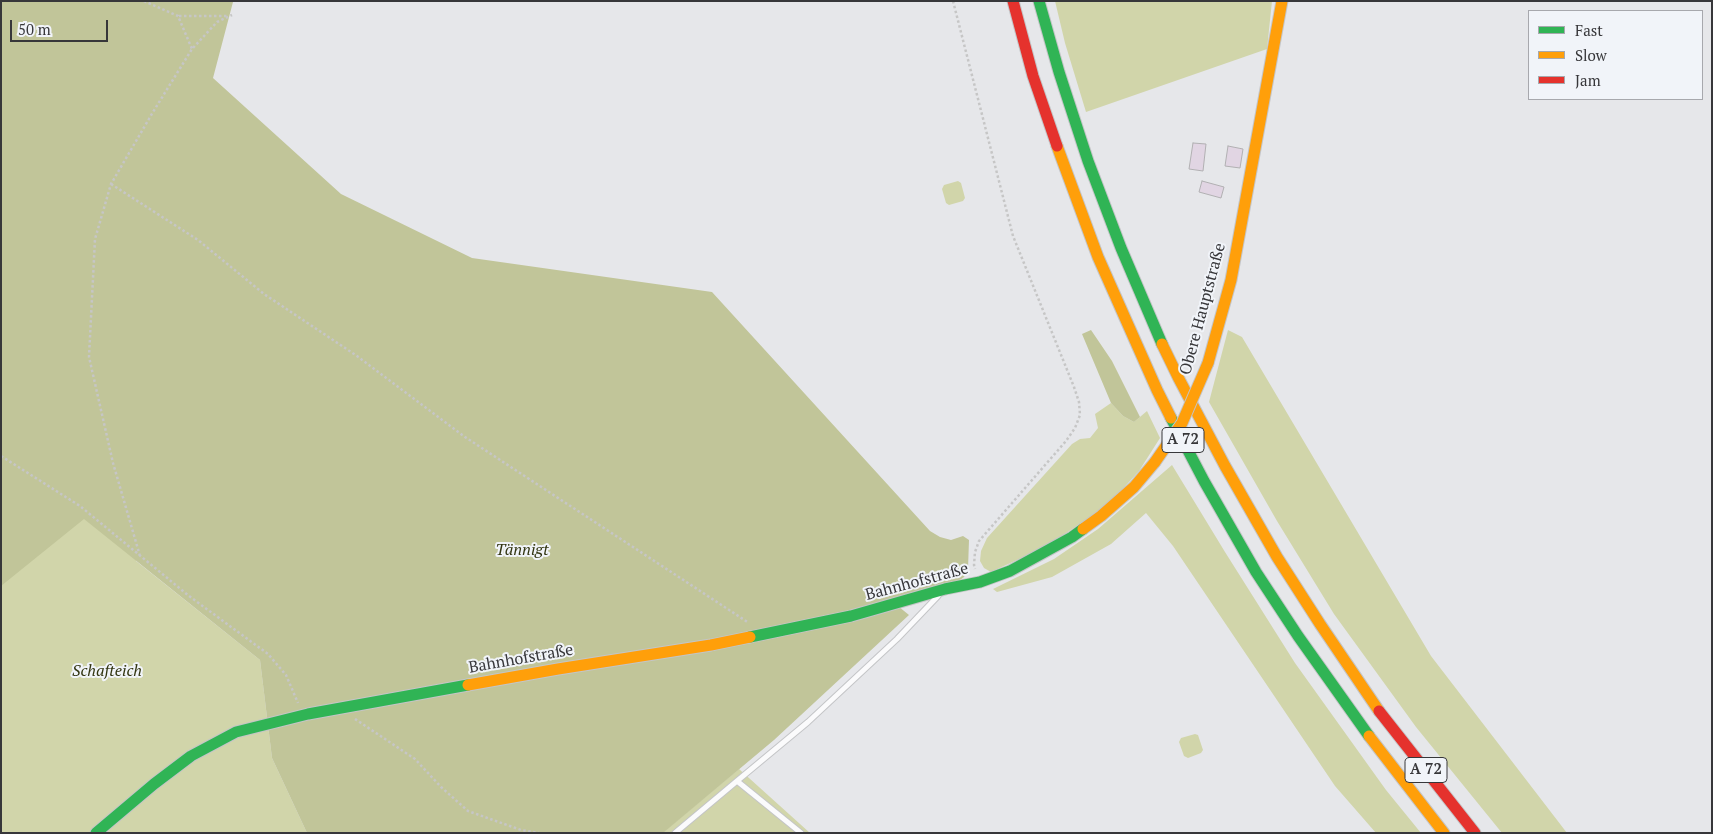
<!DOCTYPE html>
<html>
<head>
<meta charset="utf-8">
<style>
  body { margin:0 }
  #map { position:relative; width:1713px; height:834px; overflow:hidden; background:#e6e7ea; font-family:"PT Serif",serif }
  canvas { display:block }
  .frame { position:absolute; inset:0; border:2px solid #37373a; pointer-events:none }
  .legend { position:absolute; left:1528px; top:10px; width:175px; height:90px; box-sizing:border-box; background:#f1f4f9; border:1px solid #a7a8ad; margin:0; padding:6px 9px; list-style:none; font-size:15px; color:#37373a }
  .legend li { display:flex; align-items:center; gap:10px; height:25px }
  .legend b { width:25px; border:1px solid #a7a8ad }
  .scale { position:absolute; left:10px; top:20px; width:98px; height:22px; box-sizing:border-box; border:2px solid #37373a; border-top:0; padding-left:6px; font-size:15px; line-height:18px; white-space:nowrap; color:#37373a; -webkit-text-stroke:4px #f1f4f9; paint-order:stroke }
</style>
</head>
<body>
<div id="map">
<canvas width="1713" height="834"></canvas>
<div class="frame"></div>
<ul class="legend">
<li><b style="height:6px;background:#30b455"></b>Fast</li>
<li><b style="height:6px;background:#ff9f0a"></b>Slow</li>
<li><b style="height:6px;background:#e5322d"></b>Jam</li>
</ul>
<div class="scale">50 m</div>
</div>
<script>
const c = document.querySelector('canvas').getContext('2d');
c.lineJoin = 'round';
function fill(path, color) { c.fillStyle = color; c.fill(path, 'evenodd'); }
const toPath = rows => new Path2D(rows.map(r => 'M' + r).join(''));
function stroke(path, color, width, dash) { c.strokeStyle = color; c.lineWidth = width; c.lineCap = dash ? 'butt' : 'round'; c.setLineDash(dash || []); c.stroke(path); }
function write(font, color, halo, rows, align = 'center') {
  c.font = font + ' "PT Serif",serif'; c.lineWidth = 4; c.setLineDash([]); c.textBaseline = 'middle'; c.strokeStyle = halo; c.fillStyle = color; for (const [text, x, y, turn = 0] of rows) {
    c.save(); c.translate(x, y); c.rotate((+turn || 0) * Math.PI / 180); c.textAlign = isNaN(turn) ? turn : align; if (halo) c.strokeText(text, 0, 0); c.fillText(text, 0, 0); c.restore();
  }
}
fill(toPath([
  [1,1,229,1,212,78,136,561,260,660,272,758,307,833,1,833],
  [1055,1,1272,1,1267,49,1086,112,1065,43],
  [958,181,961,183,965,198,963,201,949,205,946,203,942,189,944,185],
  [1228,330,1242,337,1431,656,1567,833,1502,833,1416,727,1334,614,1277,521,1209,402],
  [1111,403,1123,416,1134,422,1147,411,1160,438,1139,471,1109,504,1047,546,991,572,984,568,980,561,981,551,987,538,1072,444,1080,439,1090,438,1098,428,1095,414],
  [1172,465,1225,552,1295,663,1386,790,1421,833,1376,833,1335,786,1173,546,1146,513,1111,544,1052,577,997,592,993,589,1054,559,1098,529],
  [1195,734,1198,735,1203,750,1201,753,1188,758,1184,756,1179,742,1181,738],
  [739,769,810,833,662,833]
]), '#d1d5aa');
fill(toPath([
  [1,1,233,2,213,78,341,194,472,258,712,292,930,531,940,537,951,540,963,536,969,540,968,569,964,577,956,583,893,602,909,615,774,740,663,833,307,833,272,758,260,660,84,519,1,586],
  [1091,330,1112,361,1140,417,1134,422,1123,416,1111,403,1082,334]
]), '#c1c599');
const building = toPath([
  [1193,143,1206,144,1203,171,1189,169,1193,143],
  [1228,146,1243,149,1240,168,1225,166,1228,146],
  [1202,181,1224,187,1221,198,1199,192,1202,181]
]);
fill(building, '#e1d5e3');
stroke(building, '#b1b0b2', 1);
const lane = toPath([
  [675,833,737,781],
  [801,833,737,781,808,722,897,639,938,596]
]);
const fast = toPath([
  [1039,1,1059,72,1088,161,1121,248,1162,344],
  [1171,418,1204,481,1256,572,1298,636,1369,736],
  [750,637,851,616,945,589,980,582,1010,571,1072,537,1083,529],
  [96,833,154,784,191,756,236,732,308,714,468,685]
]);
const slow = toPath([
  [1057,146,1098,257,1157,390,1171,418],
  [1162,344,1179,379,1225,466,1277,557,1320,624,1379,711],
  [1208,363,1231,280,1282,1],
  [1083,529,1101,516,1134,487,1155,462],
  [468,685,558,669,711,645,750,637],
  [1369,736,1444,833]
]);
const jam = toPath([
  [1013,1,1033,76,1057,146],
  [1379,711,1475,833]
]);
stroke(lane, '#c4c5c7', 7);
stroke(fast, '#c4c5c7', 13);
stroke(slow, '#c4c5c7', 13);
stroke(jam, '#c4c5c7', 13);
stroke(toPath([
  [144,1,178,16,192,49],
  [953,1,1013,236,1074,387,1079,402,1080,415,1075,428,1066,441,979,541,975,552,974,565,975,569],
  [179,16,228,16],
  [111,184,198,240,264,294,357,356,465,437,749,623],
  [1,456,80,506,189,596,268,654,286,675,298,703],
  [140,556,113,463,89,357,95,239,111,184,153,112,192,49,217,22,232,15],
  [355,719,415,759,441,787,468,811,521,830,539,833]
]), '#c6c6c6', 2.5, [2.5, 2.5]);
stroke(lane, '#fbfbfc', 5);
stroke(fast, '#30b455', 11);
stroke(slow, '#ff9f0a', 11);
stroke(jam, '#e5322d', 11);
const slowBridge = toPath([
  [1155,462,1182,423,1208,363]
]);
stroke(slowBridge, '#c4c5c7', 13, []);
stroke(slowBridge, '#ff9f0a', 11);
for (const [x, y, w] of [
  [1183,440,42],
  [1426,770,42]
]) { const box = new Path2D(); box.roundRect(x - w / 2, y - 12.5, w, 25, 4); c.fillStyle = '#f1f4f9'; c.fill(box); stroke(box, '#37373a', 1); }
write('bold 15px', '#37373a', null, [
  ["A 72",1183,440],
  ["A 72",1426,770]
]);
write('16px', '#37373a', '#f1f4f9', [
  ["Obere Hauptstraße",1203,309,-75],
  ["Bahnhofstraße",917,582,-15],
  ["Bahnhofstraße",521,659,-10]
]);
write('italic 16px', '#323511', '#f1f4f9', [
  ["Tännigt",522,550],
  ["Schafteich",107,671]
]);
</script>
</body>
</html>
